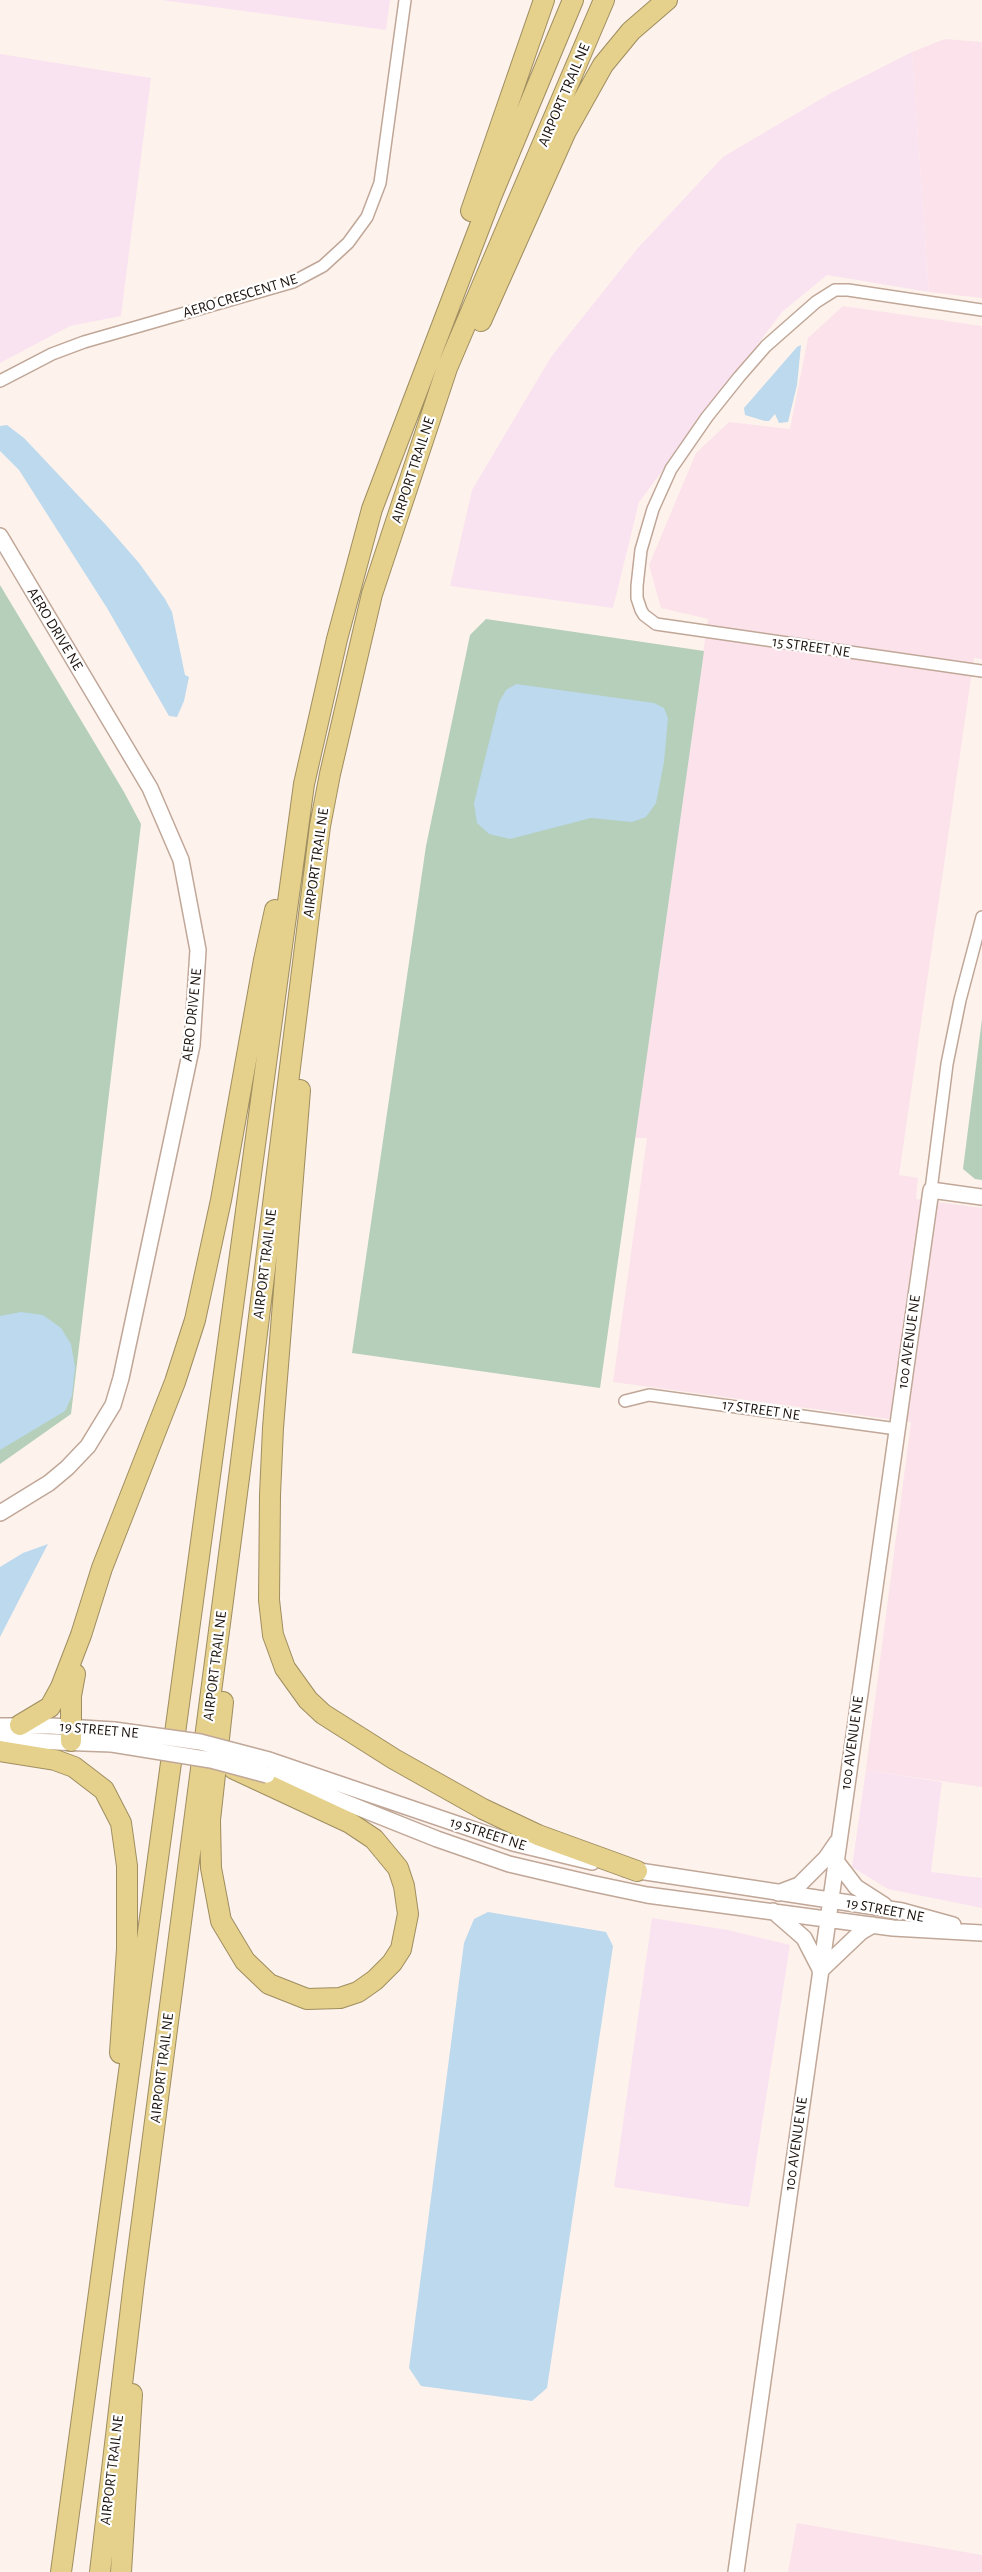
<!DOCTYPE html>
<html>
<head>
<meta charset="utf-8">
<style>
  body { margin:0 }
  canvas { display:block; background:#fdf2ec }
</style>
</head>
<body>
<canvas width="982" height="2572"></canvas>
<script>
const c = document.querySelector('canvas').getContext('2d');
c.lineJoin = 'round';
function fill(path, color) { c.fillStyle = color; c.fill(path, 'evenodd'); }
const toPath = rows => new Path2D(rows.map(r => 'M' + r).join(''));
function stroke(path, color, width, dash) { c.strokeStyle = color; c.lineWidth = width; c.lineCap = dash ? 'butt' : 'round'; c.setLineDash(dash || []); c.stroke(path); }
function write(font, color, halo, rows, align = 'center') {
  c.font = font + ' "Alegreya Sans",sans-serif'; c.lineWidth = 4.5; c.setLineDash([]); c.textBaseline = 'middle'; c.strokeStyle = halo; c.fillStyle = color; for (const [text, x, y, turn = 0] of rows) {
    c.save(); c.translate(x, y); c.rotate((+turn || 0) * Math.PI / 180); c.textAlign = isNaN(turn) ? turn : align; if (halo) c.strokeText(text, 0, 0); c.fillText(text, 0, 0); c.restore();
  }
}
fill(toPath([
  [161,0,390,0,386,30],
  [912,52,929,292,827,275,782,312,639,502,613,608,450,586,472,490,551,357,637,249,723,157,831,93],
  [0,54,151,78,121,316,70,326,0,363],
  [871,1771,942,1782,931,1872,982,1878,982,1908,888,1889,852,1867,865,1776],
  [652,1918,728,1930,790,1945,749,2207,614,2187]
]), '#fae3f0');
fill(toPath([
  [945,39,982,42,982,298,929,292,912,52],
  [843,306,982,326,982,659,974,658,899,1175,918,1178,916,1199,982,1208,982,1787,871,1771,865,1776,911,1422,613,1382,647,1138,635,1138,708,619,661,608,649,565,696,453,729,422,790,429,808,338],
  [797,2523,982,2555,982,2572,788,2572]
]), '#fce3eb');
fill(toPath([
  [0,585,124,792,141,824,71,1414,0,1464],
  [486,619,704,651,600,1388,352,1353,426,846,470,635],
  [982,1019,982,1180,975,1179,963,1169]
]), '#b5cfbb');
fill(toPath([
  [801,345,797,385,788,422,779,423,775,414,769,421,765,421,745,415,744,408,797,347],
  [7,425,24,438,106,525,139,563,165,599,172,612,185,675,189,677,184,701,177,717,169,716,107,608,19,470,0,451,0,426],
  [516,684,654,703,664,708,668,718,664,762,656,803,646,817,632,822,591,818,510,839,489,834,477,823,474,803,499,702,506,690],
  [21,1312,43,1315,61,1328,71,1344,75,1367,72,1396,65,1411,0,1450,0,1316],
  [48,1544,35,1569,0,1637,0,1567,23,1553],
  [488,1912,606,1932,613,1946,547,2388,532,2401,421,2386,409,2368,464,1943,474,1919]
]), '#bcd9ee');
const street = toPath([
  [982,310,848,290,835,290,816,302,766,346,739,377,707,417,671,469,653,509,641,550,637,586,637,598,641,610,644,615,656,624,982,671],
  [0,381,52,354,84,342,293,282,323,266,348,243,367,217,380,183,405,0],
  [931,1190,947,1064,960,1000,982,917],
  [625,1401,649,1395,897,1429]
]);
const secondary = toPath([
  [0,536,150,788,181,860,198,950,192,1045,121,1378,113,1405,88,1446,67,1468,49,1483,0,1513],
  [0,1726,51,1726,114,1730],
  [0,1740,112,1744],
  [269,1760,513,1843,592,1862],
  [267,1775,309,1788,437,1839,509,1864,590,1883,647,1895,893,1928,982,1933],
  [836,1861,856,1887,884,1905],
  [626,1869,902,1911,953,1925],
  [778,1893,799,1885,826,1858,837,1842],
  [773,1911,804,1938,820,1969],
  [820,1971,861,1932,873,1925],
  [736,2572,931,1190,982,1197]
]);
const highway = toPath([
  [471,211,544,0],
  [481,321,566,131,603,65,631,31,667,0],
  [300,1090,273,1428,270,1495,269,1600,273,1635,285,1668,308,1700,323,1714,394,1759,483,1809,538,1835,637,1871],
  [223,1702,210,1820,211,1868,221,1921,245,1961,269,1984,307,1999,340,1998,358,1992,375,1980,392,1963,401,1949,408,1914,404,1886,398,1868,374,1839,350,1823,234,1769],
  [20,1725,50,1707,61,1687,81,1635,102,1568,175,1382,195,1320,221,1200,264,960,275,910],
  [71,1741,71,1696,75,1674],
  [0,1751,55,1760,74,1767,104,1790,121,1823,127,1866,127,1949,120,2053],
  [61,2572,304,784,337,639,372,509,491,197,573,0],
  [100,2572,134,2282,240,1470,320,826,330,774,372,594,447,368,604,0],
  [121,2572,132,2394]
]);
stroke(street, '#c0a798', 14);
stroke(secondary, '#c0a798', 18);
stroke(highway, '#9f8e60', 22);
stroke(street, '#fff', 11);
stroke(secondary, '#fff', 15);
stroke(highway, '#e5d08c', 20);
const secondaryBridge = toPath([
  [114,1730,200,1742,269,1760],
  [112,1744,211,1760,267,1775]
]);
stroke(secondaryBridge, '#c0a798', 18, []);
stroke(secondaryBridge, '#fff', 15);
write('15px', '#1c130e', '#fff', [
  ["AIRPORT TRAIL NE",564,95,-67],
  ["AERO CRESCENT NE",240,296,-17],
  ["AIRPORT TRAIL NE",413,470,-72],
  ["AERO DRIVE NE",55,629,59],
  ["15 STREET NE",811,647,8],
  ["AIRPORT TRAIL NE",316,863,-82],
  ["AERO DRIVE NE",192,1015,-84],
  ["AIRPORT TRAIL NE",265,1264,-83],
  ["100 AVENUE NE",909,1342,-82],
  ["17 STREET NE",761,1410,8],
  ["AIRPORT TRAIL NE",215,1666,-83],
  ["19 STREET NE",99,1730,5],
  ["100 AVENUE NE",852,1743,-82],
  ["19 STREET NE",488,1834,18],
  ["19 STREET NE",885,1910,11],
  ["AIRPORT TRAIL NE",162,2068,-83],
  ["100 AVENUE NE",796,2144,-82],
  ["AIRPORT TRAIL NE",112,2470,-83]
]);
</script>
</body>
</html>
